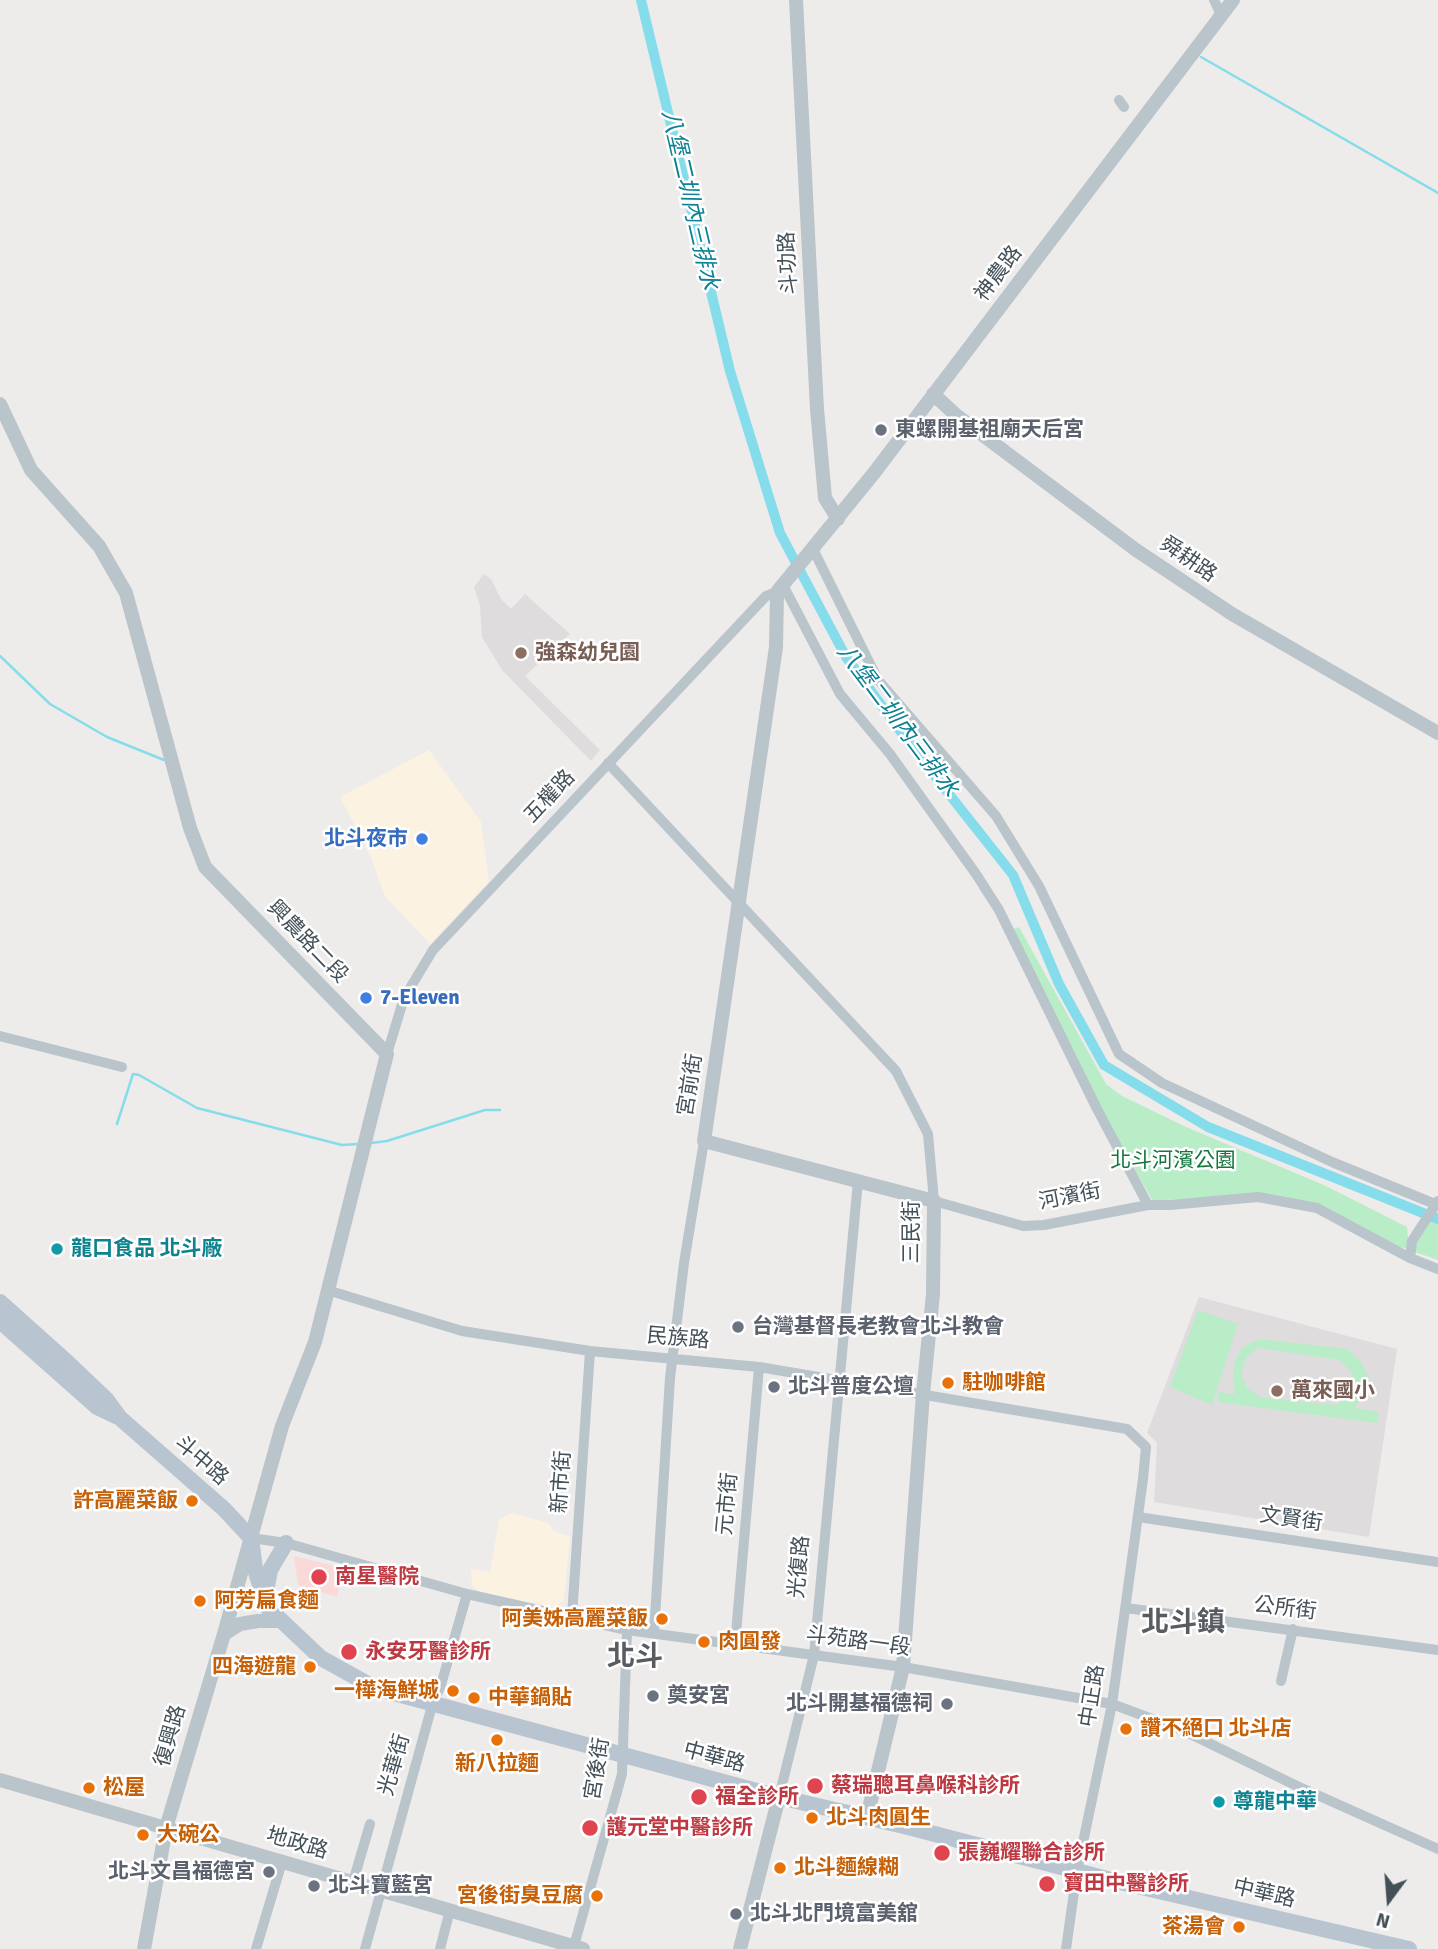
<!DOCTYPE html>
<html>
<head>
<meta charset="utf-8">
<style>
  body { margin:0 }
  #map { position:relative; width:1438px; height:1949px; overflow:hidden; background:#eeebeb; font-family:Signika,sans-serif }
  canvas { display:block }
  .north { position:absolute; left:1354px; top:1865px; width:70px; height:70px; -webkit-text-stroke:5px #fff; paint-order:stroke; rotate:196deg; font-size:19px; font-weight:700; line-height:28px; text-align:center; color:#445058 }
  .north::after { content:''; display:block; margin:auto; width:24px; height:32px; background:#445058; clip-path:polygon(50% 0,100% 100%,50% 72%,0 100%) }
</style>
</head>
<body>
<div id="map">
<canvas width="1438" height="1949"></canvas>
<div class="north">N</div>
</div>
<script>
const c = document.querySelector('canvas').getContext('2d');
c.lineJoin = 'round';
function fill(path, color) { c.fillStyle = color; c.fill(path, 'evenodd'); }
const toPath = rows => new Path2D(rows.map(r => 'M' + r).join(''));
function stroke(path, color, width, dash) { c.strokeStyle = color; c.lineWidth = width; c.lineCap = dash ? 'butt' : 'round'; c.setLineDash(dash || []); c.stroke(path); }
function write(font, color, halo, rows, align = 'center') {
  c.font = font + ' Signika,"Noto Sans TC",sans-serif'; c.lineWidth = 5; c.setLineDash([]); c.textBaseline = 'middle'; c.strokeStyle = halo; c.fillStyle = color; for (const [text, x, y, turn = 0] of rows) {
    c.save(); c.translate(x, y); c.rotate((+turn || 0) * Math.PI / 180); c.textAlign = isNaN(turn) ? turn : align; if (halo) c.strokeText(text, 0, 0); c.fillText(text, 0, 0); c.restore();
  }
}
fill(toPath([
  [429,750,481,822,489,881,430,944,385,896,370,855,340,797],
  [512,1513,548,1523,554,1531,570,1536,564,1600,555,1608,480,1592,472,1586,471,1569,490,1572,499,1520]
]), '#fbf2e2');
fill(toPath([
  [484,574,491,579,501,599,511,609,525,594,570,634,525,676,600,750,591,761,502,670,482,637,480,606,474,587],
  [1199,1297,1397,1349,1369,1537,1154,1502,1157,1443,1147,1433]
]), '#dfdcdd');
fill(toPath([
  [294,1556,343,1568,337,1597,298,1585]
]), '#fadad9');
fill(toPath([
  [1019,927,1106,1084,1122,1096,1186,1127,1326,1186,1407,1227,1409,1249,1399,1247,1322,1205,1257,1194,1153,1201,1079,1073,1012,930],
  [1428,1215,1438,1219,1438,1260,1412,1251],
  [1198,1310,1238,1324,1212,1405,1170,1387],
  [1259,1339,1348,1349,1361,1362,1369,1377,1367,1389,1354,1408,1379,1412,1377,1423,1218,1402,1218,1392,1235,1394,1233,1372,1237,1357,1242,1348],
  [1258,1348,1339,1360,1352,1372,1351,1393,1346,1400,1335,1405,1260,1397,1247,1388,1241,1374,1247,1356]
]), '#b8edc8');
stroke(toPath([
  [1201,57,1438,193],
  [0,656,50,704,107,737,164,760],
  [117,1124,133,1074,139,1075,197,1108,342,1145,358,1144],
  [371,1143,387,1141,485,1110,500,1110]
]), '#85ddeb', 2.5);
stroke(toPath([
  [641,0,730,371,780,533,846,657,915,751,1013,875,1059,984,1104,1065,1208,1127,1438,1219]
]), '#85ddeb', 10);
stroke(toPath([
  [1214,0,1221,15],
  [1119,100,1124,107],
  [813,549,878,680,996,816,1039,886,1119,1054,1162,1083,1332,1162,1435,1204],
  [783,585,840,694,890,754,976,874,999,910,1097,1109,1148,1205],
  [608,763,896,1071,928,1134,934,1201,1023,1226,1044,1225,1148,1205,1170,1205,1258,1197,1317,1208,1410,1258,1438,1269],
  [0,1036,122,1067],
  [387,1054,404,998,433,950,766,596,777,592],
  [1410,1258,1412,1241,1438,1201],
  [327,1290,462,1331,590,1351,759,1367,1127,1429,1146,1447,1143,1479,1112,1704,1077,1871,1066,1949],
  [1138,1517,1438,1562],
  [251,1538,286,1543,467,1594,627,1630,903,1667,1112,1704,1182,1730,1297,1786,1438,1849],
  [1126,1608,1438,1650],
  [572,1616,590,1351],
  [654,1633,670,1378,684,1263,704,1141],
  [735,1645,759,1367],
  [1281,1681,1293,1629],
  [779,1797,814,1655,858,1181],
  [353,1882,370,1824],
  [256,1949,282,1862],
  [365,1949,433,1702,441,1685,467,1594],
  [440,1949,450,1910],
  [570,1949,574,1946,622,1774,627,1630]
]), '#b9c4cb', 10);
stroke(toPath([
  [796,0,817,409,825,498,838,519],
  [933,394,956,415,1136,550,1232,614,1438,733],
  [0,404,31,470,99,546,126,593,190,828,205,867,387,1054,315,1342,282,1426,224,1634,166,1828,144,1949],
  [224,1634,240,1624,258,1621,282,1621],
  [0,1780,583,1949],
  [867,1817,903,1667,923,1394,933,1294,934,1201,704,1141,776,647,777,592,874,473,1233,0],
  [740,1949,779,1797]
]), '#b9c4cb', 14);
stroke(toPath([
  [0,1302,67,1362,106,1399,120,1418,224,1509,251,1538,255,1569,267,1607,321,1658,375,1688,779,1797,904,1826,1111,1880,1409,1949],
  [0,1321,97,1407,118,1417],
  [265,1597,270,1570,286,1543]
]), '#b8c5d0', 16);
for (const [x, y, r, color] of [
  [881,430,7,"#6b7280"],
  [521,653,7,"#8d6e63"],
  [422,839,7,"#3f7fe0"],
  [366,998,7,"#3f7fe0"],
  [57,1249,7,"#0f9aa8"],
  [738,1327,7,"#6b7280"],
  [948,1383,7,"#e8710a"],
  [774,1387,7,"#6b7280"],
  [1277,1391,7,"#8d6e63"],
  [192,1501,7,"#e8710a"],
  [319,1577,9,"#e0444e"],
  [200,1601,7,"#e8710a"],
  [662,1619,7,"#e8710a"],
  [704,1642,7,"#e8710a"],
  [349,1652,9,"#e0444e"],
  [310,1667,7,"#e8710a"],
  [453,1691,7,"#e8710a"],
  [653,1696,7,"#6b7280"],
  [474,1698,7,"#e8710a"],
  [947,1704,7,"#6b7280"],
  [1126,1729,7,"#e8710a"],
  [497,1740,7,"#e8710a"],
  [815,1786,9,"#e0444e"],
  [89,1788,7,"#e8710a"],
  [699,1797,9,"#e0444e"],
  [1219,1802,7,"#0f9aa8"],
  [812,1818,7,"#e8710a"],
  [590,1828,9,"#e0444e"],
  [143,1835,7,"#e8710a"],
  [942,1853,9,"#e0444e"],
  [780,1868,7,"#e8710a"],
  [269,1872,7,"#6b7280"],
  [1047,1884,9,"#e0444e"],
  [314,1886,7,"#6b7280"],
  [597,1896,7,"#e8710a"],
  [736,1914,7,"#6b7280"],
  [1239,1927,7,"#e8710a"]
]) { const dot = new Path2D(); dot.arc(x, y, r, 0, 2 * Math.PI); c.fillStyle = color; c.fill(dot); stroke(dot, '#fff', 2.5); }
write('21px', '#445058', '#fff', [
  ["斗功路",789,263,-93],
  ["神農路",999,274,-53],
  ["舜耕路",1188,560,34],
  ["五權路",550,797,-47],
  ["興農路二段",307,942,46],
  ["宮前街",691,1085,-81],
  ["河濱街",1070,1197,-11],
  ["三民街",912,1232,-90],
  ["民族路",678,1339,5],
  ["斗中路",201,1461,41],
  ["新市街",562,1482,-86],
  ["元市街",728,1504,-85],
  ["文賢街",1291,1520,8],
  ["光復路",800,1567,-85],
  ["公所街",1285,1609,7],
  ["斗苑路一段",858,1642,8],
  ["中正路",1093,1696,-81],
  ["復興路",171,1736,-74],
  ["中華路",714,1758,15],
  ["光華街",395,1765,-74],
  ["宮後街",598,1769,-81],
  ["地政路",297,1844,16],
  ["中華路",1264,1894,13]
]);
write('bold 21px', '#5b616d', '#fff', [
  ["東螺開基祖廟天后宮",895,430],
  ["台灣基督長老教會北斗教會",752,1327],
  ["北斗普度公壇",788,1387],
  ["奠安宮",667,1696],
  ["北斗開基福德祠",933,1704,"right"],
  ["北斗文昌福德宮",255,1872,"right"],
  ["北斗寶藍宮",328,1886],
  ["北斗北門境富美舘",750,1914]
], 'left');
write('bold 21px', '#785e54', '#fff', [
  ["強森幼兒園",535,653],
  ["萬來國小",1291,1391]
], 'left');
write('bold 21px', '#366cbe', '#fff', [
  ["北斗夜市",408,839],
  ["7-Eleven",380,998,"left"]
], 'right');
write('21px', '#167840', '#fff', [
  ["北斗河濱公園",1173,1161]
]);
write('bold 21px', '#0d838f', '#fff', [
  ["龍口食品 北斗廠",71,1249],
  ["尊龍中華",1233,1802]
], 'left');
write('bold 21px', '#c56008', '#fff', [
  ["駐咖啡館",962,1383],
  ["許高麗菜飯",178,1501,"right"],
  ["阿芳扁食麵",214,1601],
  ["阿美姊高麗菜飯",648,1619,"right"],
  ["肉圓發",718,1642],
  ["四海遊龍",296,1667,"right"],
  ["一樺海鮮城",439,1691,"right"],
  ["中華鍋貼",488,1698],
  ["讚不絕口 北斗店",1140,1729],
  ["新八拉麵",497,1764,"center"],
  ["松屋",103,1788],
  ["北斗肉圓生",826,1818],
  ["大碗公",157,1835],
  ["北斗麵線糊",794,1868],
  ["宮後街臭豆腐",583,1896,"right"],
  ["茶湯會",1225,1927,"right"]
], 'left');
write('bold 21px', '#be3a42', '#fff', [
  ["南星醫院",335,1577],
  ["永安牙醫診所",365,1652],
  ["蔡瑞聰耳鼻喉科診所",831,1786],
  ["福全診所",715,1797],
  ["護元堂中醫診所",606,1828],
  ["張巍耀聯合診所",958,1853],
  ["寶田中醫診所",1063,1884]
], 'left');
write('italic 23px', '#0c8294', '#fff', [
  ["八堡二圳內三排水",689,200,77],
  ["八堡二圳內三排水",897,721,53]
]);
write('bold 28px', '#585c60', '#fff', [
  ["北斗鎮",1183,1624],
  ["北斗",635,1658]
]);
</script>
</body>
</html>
